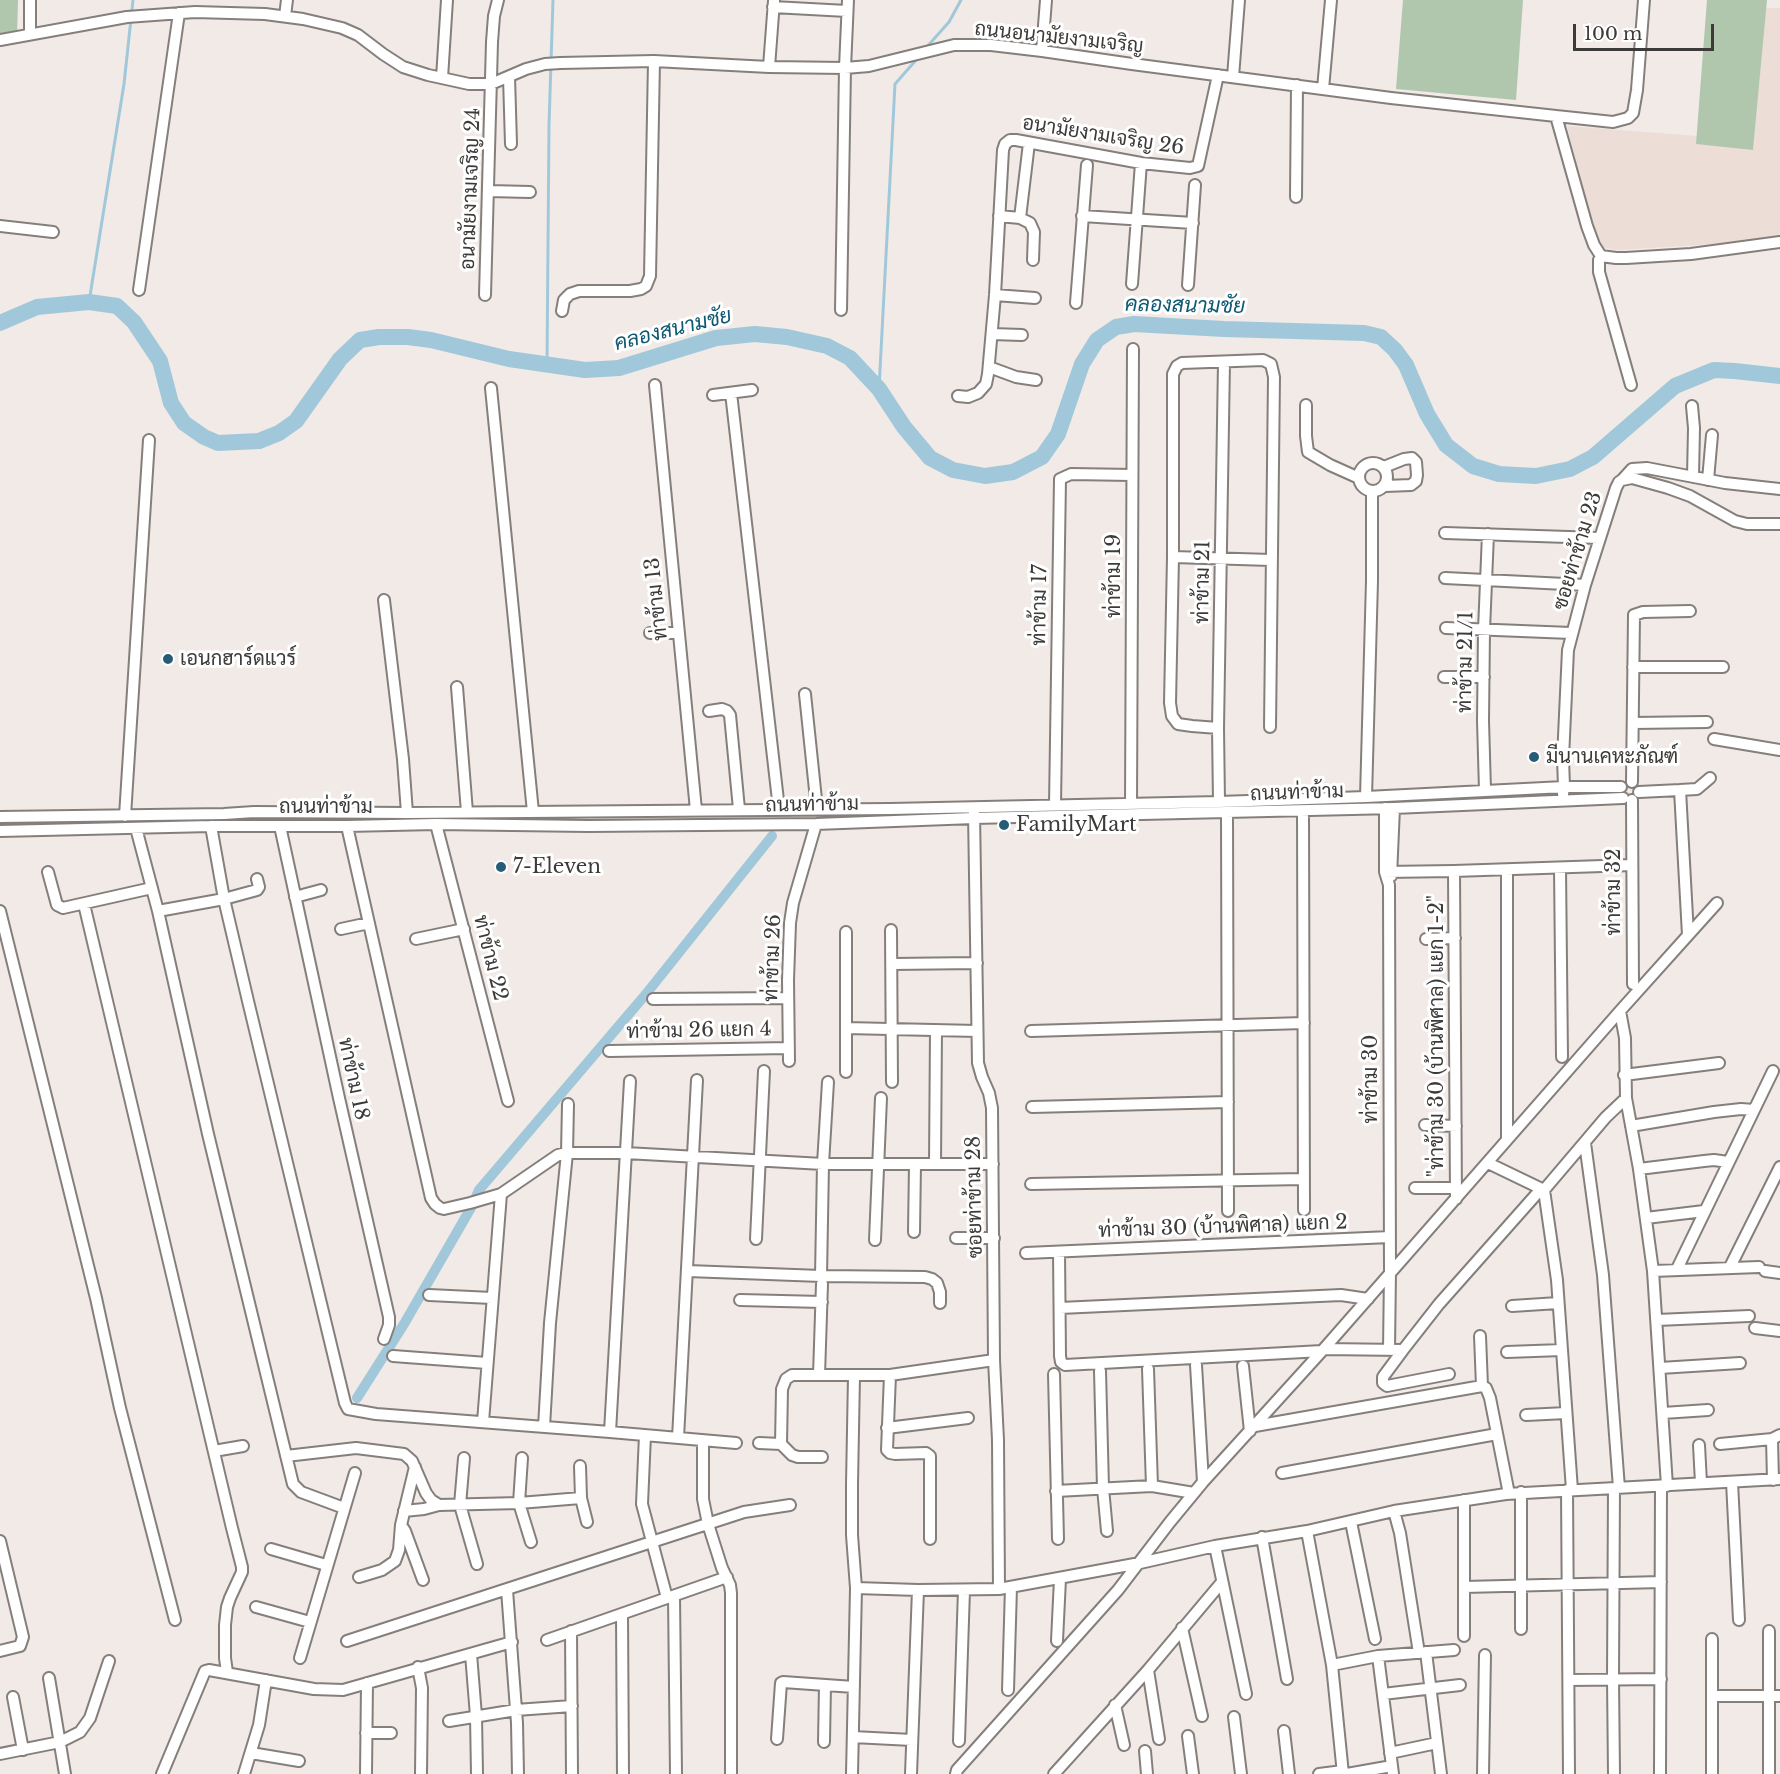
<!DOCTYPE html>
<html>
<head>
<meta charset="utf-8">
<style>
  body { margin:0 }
  #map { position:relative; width:1780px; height:1774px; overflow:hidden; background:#f1eae6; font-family:"Libre Baskerville",serif }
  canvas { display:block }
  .scale { position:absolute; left:1573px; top:24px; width:141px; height:27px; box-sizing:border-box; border:3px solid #3d3b39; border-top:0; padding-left:8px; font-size:18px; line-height:21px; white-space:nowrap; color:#3d3b39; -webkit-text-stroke:4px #fff; paint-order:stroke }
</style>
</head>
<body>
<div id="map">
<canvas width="1780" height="1774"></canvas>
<div class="scale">100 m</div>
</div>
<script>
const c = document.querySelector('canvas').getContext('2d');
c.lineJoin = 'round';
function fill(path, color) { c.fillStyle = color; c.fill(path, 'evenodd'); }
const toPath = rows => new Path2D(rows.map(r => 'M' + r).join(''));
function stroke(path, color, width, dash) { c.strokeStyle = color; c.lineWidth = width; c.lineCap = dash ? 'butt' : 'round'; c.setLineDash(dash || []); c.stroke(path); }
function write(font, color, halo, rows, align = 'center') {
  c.font = font + ' "Libre Baskerville",Sarabun,serif'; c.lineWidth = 6; c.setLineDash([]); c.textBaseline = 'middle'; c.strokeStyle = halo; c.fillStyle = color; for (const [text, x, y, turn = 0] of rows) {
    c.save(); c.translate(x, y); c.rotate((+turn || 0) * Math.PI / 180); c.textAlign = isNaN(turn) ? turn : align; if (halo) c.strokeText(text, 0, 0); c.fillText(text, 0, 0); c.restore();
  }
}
fill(toPath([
  [1766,8,1780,8,1780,236,1745,242,1617,250,1601,247,1594,232,1567,126,1697,136,1696,143,1753,150]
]), '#ecddd6');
fill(toPath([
  [0,0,18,0,17,37,0,40],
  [1403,0,1523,0,1516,100,1396,89],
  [1707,0,1767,0,1753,150,1696,144]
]), '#b0c7ad');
stroke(toPath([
  [925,49,949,22,961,0],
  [89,302,124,84,133,0],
  [547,365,549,125,553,0],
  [879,389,895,84,917,59]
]), '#a1c8da', 3);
stroke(toPath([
  [357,1398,404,1324,472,1206,479,1190,646,994,772,836]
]), '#a1c8da', 10);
stroke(toPath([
  [0,323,37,307,89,302,117,306,134,322,160,361,171,403,184,423,204,437,218,443,259,441,279,433,296,421,340,359,360,340,379,337,408,337,431,340,509,359,585,370,619,368,716,338,755,334,787,337,827,346,850,358,879,389,904,427,930,458,953,470,985,476,1013,472,1042,457,1058,434,1082,364,1097,340,1116,327,1134,324,1224,329,1364,333,1381,337,1395,350,1406,365,1427,414,1446,445,1473,466,1499,474,1536,476,1570,469,1593,457,1675,386,1714,370,1735,371,1780,376]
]), '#a1c8da', 16);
const minor = toPath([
  [773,7,847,11],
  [285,16,287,0],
  [30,34,30,0],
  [0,40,127,17,195,12,265,14,303,19,342,28,358,35,383,54,403,67,428,75,469,84,491,84,526,69,545,64,560,63,654,61,769,67,845,68,869,66,954,45,991,45,1042,51,1132,64,1391,98,1556,116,1587,226,1594,245,1601,256,1616,258,1626,258,1691,254,1780,242],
  [1042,51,1046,0],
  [769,67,774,1],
  [509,77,511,144],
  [1233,77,1239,0],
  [442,78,447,0],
  [1323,89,1331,0],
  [1556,116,1613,122,1628,118,1633,113,1637,90,1644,0],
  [489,191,530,192],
  [1296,197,1297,85],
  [999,216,1020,218,1030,223,1034,232,1033,260],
  [1082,216,1193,223],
  [1020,218,1029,143],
  [0,226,53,232],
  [1601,256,1599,260,1599,272,1631,385],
  [1132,284,1141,163],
  [1188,285,1195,185],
  [139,290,179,13],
  [485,295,492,42,494,16,498,0],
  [995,295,1035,298],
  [1076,303,1087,165],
  [841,310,845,68,848,0],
  [562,311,564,300,570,294,579,291,630,291,641,289,646,286,650,276,654,61],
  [992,334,1022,335],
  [989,367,1016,377,1036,380],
  [655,385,696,810],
  [491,388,533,812],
  [731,393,779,809],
  [713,395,752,390],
  [958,396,968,397,978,393,986,384,988,374,995,295,1003,150,1005,144,1010,140,1016,140,1141,163,1190,168,1198,166,1218,75],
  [1306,405,1306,436,1308,452,1330,465,1359,478],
  [1692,406,1694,428,1693,477],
  '1359 477a14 14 0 1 1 28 0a14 14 0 1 1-28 0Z',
  [1384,467,1404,459,1412,458,1416,462,1417,475,1416,481,1411,485,1385,486],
  [1622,480,1632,469,1647,468,1725,483,1780,489],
  [1708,480,1712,435],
  [1445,533,1599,538],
  [1173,557,1271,560],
  [1445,578,1585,585],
  [384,600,403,759,407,813],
  [1446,628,1571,633],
  [650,633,679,633],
  [1633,667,1723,667],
  [1444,677,1484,677],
  [457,687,467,812],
  [805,694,817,809],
  [709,711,722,709,727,711,730,715,739,809],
  [1633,723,1707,722],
  [1218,728,1192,726,1178,724,1172,716,1170,703,1173,557,1173,374,1177,366,1182,363,1263,360,1271,364,1274,377,1270,727],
  [1714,739,1780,750],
  [1632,782,1634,615,1643,612,1690,611],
  [1485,790,1483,721,1484,630,1488,534],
  [1680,790,1697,789,1710,778],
  [1639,792,1680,790,1688,935],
  [1563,794,1564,787,1563,758,1568,650,1585,585,1616,488,1619,482,1622,480,1632,478,1668,488,1690,496,1735,521,1747,524,1780,524],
  [1366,797,1372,581,1372,492],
  [1632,800,1633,984],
  [1219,802,1218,728,1224,362],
  [1131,803,1133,349],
  [1055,805,1060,479,1071,474,1132,475],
  [1385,808,1385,872,1389,885,1390,1272,1389,1350],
  [1303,811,1304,1210],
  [974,813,978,1063,982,1077,989,1093,992,1108,994,1360,998,1440,999,1589],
  [1227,813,1228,1211],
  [125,816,149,440],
  [0,817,224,814,254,812,407,813,890,809,1219,802,1366,797,1564,787,1621,787],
  [436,824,508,1101],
  [211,826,224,899,248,1001,345,1403,348,1409,376,1414,610,1432,736,1443],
  [280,826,339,1098,389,1317,389,1325,384,1339],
  [347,826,431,1198,435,1204,440,1208,444,1209,470,1203,501,1194,558,1155,567,1153,626,1153,823,1164,993,1164],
  [136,828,158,911,208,1134,293,1484,301,1492,344,1508],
  [0,831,211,826,347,826,436,824,588,826,816,824,974,818,1394,808,1623,798],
  [1560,868,1562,1057],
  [1507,870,1507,1140],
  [1454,871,1456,1199],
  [48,872,57,905,63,908,152,888],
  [1385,872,1454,871,1632,865],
  [1391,876,1394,808],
  [295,897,321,890],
  [84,904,232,1528,242,1567,242,1572,230,1598,227,1607,225,1625,225,1658,227,1672],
  [0,911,96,1298,120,1408,175,1620],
  [158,911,224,899,257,890,259,887,257,879],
  [341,929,369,923],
  [891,930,892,1082],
  [846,932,846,1072],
  [416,939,464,929],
  [1426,939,1455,938],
  [892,964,977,963],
  [653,999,788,998],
  [1620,1011,1625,1038,1626,1098,1639,1169,1653,1271,1667,1486],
  [846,1028,977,1031],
  [1031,1031,1304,1023],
  [609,1051,789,1048],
  [789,1061,788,980,790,923,793,903,816,824],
  [1624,1075,1719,1063],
  [1032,1107,1228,1102],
  [1425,1125,1456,1126],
  [1631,1126,1714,1112,1741,1109,1754,1110],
  [1585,1143,1603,1275,1619,1488],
  [1488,1163,1544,1190],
  [935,1164,936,1030],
  [1639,1169,1704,1161,1714,1160,1728,1162],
  [1031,1184,1303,1179],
  [1415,1188,1456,1188],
  [1646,1218,1704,1211],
  [914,1232,915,1164],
  [956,1238,994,1238],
  [756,1239,764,1071],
  [875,1240,881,1098],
  [1059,1252,1060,1356,1061,1362,1065,1365,1322,1351],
  [1026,1253,1390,1237],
  [1730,1267,1780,1167],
  [1677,1269,1773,1071],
  [688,1271,821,1276,925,1277,932,1279,937,1283,940,1292,940,1303],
  [1653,1271,1759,1267],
  [1765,1271,1780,1273],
  [821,1276,823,1164,828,1082],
  [429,1295,492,1298],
  [740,1300,822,1302],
  [1512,1306,1558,1303],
  [1060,1308,1341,1295,1368,1299],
  [1657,1320,1749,1316],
  [1755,1328,1780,1331],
  [1480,1336,1482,1386],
  [1324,1349,1403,1350,1439,1304,1541,1189],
  [1403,1350,1383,1377,1383,1383,1387,1386,1449,1374],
  [1507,1352,1562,1350],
  [393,1356,487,1363],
  [1196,1365,1203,1482],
  [1243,1366,1250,1431],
  [1660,1368,1740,1363],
  [1148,1369,1152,1486],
  [1100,1371,1103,1488,1107,1531],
  [1054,1374,1058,1539],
  [819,1375,822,1284],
  [890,1375,887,1450,890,1453,895,1454,926,1453,930,1456,930,1539],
  [1663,1413,1708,1410],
  [1526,1415,1566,1413],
  [483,1422,501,1194],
  [1255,1426,1482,1386,1486,1388,1490,1398,1509,1494],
  [544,1427,550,1323,567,1153,568,1104],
  [887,1428,968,1418],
  [610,1432,630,1081],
  [645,1435,642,1504,667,1598],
  [678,1438,697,1080],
  [1772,1439,1773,1480],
  [703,1441,703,1499,708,1524,722,1568,730,1585,731,1593,731,1774],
  [759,1443,781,1444,792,1455,798,1457,822,1457],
  [781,1444,782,1389,786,1379,792,1375,890,1375,994,1360],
  [1720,1444,1772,1439,1780,1435],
  [1699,1445,1701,1483],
  [214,1451,243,1446],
  [286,1456,356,1448,404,1454,412,1461,426,1493,431,1500,439,1505],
  [464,1458,460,1505,477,1564],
  [522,1458,519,1503,531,1542],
  [580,1466,581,1498,587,1522],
  [415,1467,401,1525,405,1531,423,1580],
  [1282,1473,1497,1434],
  [1732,1482,1739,1620],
  [1614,1488,1613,1678,1614,1774],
  [1567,1490,1569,1774],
  [1572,1490,1557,1280,1544,1190,1606,1117,1626,1098],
  [1056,1491,1152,1486,1194,1493],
  [1464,1500,1464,1636],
  [404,1511,424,1509,439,1505,519,1503,581,1498],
  [1394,1511,1400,1533,1419,1653],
  [1351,1522,1375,1639],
  [1307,1531,1332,1665],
  [1262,1537,1287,1679],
  [0,1541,23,1637,20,1646,0,1651],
  [1215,1546,1246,1694],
  [271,1549,326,1565],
  [359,1577,382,1570,395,1561,399,1550,401,1525],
  [1465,1587,1661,1582],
  [856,1588,918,1590,999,1589,1140,1563,1215,1546,1307,1531,1394,1511,1506,1494,1780,1479],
  [507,1590,517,1723,518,1774],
  [674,1596,676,1774],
  [256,1607,310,1622],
  [622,1614,623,1774],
  [1182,1628,1202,1716],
  [1521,1629,1521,1492],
  [571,1631,572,1774],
  [547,1640,727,1577],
  [347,1641,744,1512,790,1505],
  [1057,1641,1060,1579],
  [1426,1652,1441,1774],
  [471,1654,476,1716,477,1774],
  [1378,1656,1393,1774],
  [300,1658,355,1473],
  [418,1667,422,1688,421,1774],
  [1148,1670,1159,1739],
  [49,1678,65,1774],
  [1569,1680,1661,1679],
  [1008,1690,1011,1587],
  [1383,1694,1460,1685],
  [1712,1696,1780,1696],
  [13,1697,23,1750],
  [1115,1705,1124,1745],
  [1234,1717,1241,1774],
  [449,1721,516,1710,572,1706],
  [1284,1731,1289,1774],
  [366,1733,391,1733],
  [1188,1736,1193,1774],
  [853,1737,912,1740],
  [777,1739,781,1683,783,1682,854,1687],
  [959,1741,964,1590],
  [824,1742,825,1685],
  [1145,1751,1147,1774],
  [251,1753,299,1761],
  [1390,1753,1437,1743],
  [0,1754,60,1742,80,1732,90,1718,109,1661],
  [162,1774,205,1671,209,1670,314,1689,343,1690,512,1642],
  [244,1774,259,1725,266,1680],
  [366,1774,367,1683],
  [852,1774,856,1588,852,1535,852,1484,854,1376],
  [911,1774,918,1590],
  [956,1774,957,1770,1118,1590,1170,1522,1203,1482,1322,1351,1620,1011,1717,903],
  [1054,1774,1148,1670,1222,1582],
  [1319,1774,1343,1771],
  [1343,1774,1332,1665,1378,1656,1454,1650],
  [1347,1774,1392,1766],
  [1483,1774,1485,1655],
  [1660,1774,1661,1486],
  [1712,1774,1712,1639],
  [1769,1774,1769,1631]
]);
stroke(minor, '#857f7c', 14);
stroke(minor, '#fff', 10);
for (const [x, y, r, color] of [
  [168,659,6,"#265c78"],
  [1534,757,6,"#265c78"],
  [1004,825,6,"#265c78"],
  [501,867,6,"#265c78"]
]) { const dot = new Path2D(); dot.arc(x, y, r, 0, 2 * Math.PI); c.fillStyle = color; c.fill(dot); stroke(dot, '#fff', 2); }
write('20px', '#3d3b39', '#fff', [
  ["ถนนอนามัยงามเจริญ",1059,38,6],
  ["อนามัยงามเจริญ 26",1103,136,9],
  ["อนามัยงามเจริญ 24",471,189,-88],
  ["ซอยท่าข้าม 23",1578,551,-73],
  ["ท่าข้าม 19",1114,576,-90],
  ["ท่าข้าม 21",1203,582,-89],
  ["ท่าข้าม 13",657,599,-96],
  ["ท่าข้าม 17",1040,605,-89],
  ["ท่าข้าม 21/1",1466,662,-89],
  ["ถนนท่าข้าม",1297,793,-2],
  ["ถนนท่าข้าม",812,805,-1],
  ["ถนนท่าข้าม",326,807],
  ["ท่าข้าม 32",1614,892,-90],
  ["ท่าข้าม 22",490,958,76],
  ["ท่าข้าม 26",773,958,-88],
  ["ท่าข้าม 26 แยก 4",699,1031,-1],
  ["\"ท่าข้าม 30 (บ้านพิศาล) แยก 1-2\"",1437,1036,-90],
  ["ท่าข้าม 18",353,1079,78],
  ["ท่าข้าม 30",1371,1079,-90],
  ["ซอยท่าข้าม 28",975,1197,-91],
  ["ท่าข้าม 30 (บ้านพิศาล) แยก 2",1223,1227,-2]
]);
write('20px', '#3d3b39', '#fff', [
  ["เอนกฮาร์ดแวร์",180,659],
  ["มีนานเคหะภัณฑ์",1546,757],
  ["FamilyMart",1016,825],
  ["7-Eleven",513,867]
], 'left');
write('italic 21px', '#0d5872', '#fff', [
  ["คลองสนามชัย",1185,306,1],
  ["คลองสนามชัย",673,330,-14]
]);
</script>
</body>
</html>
